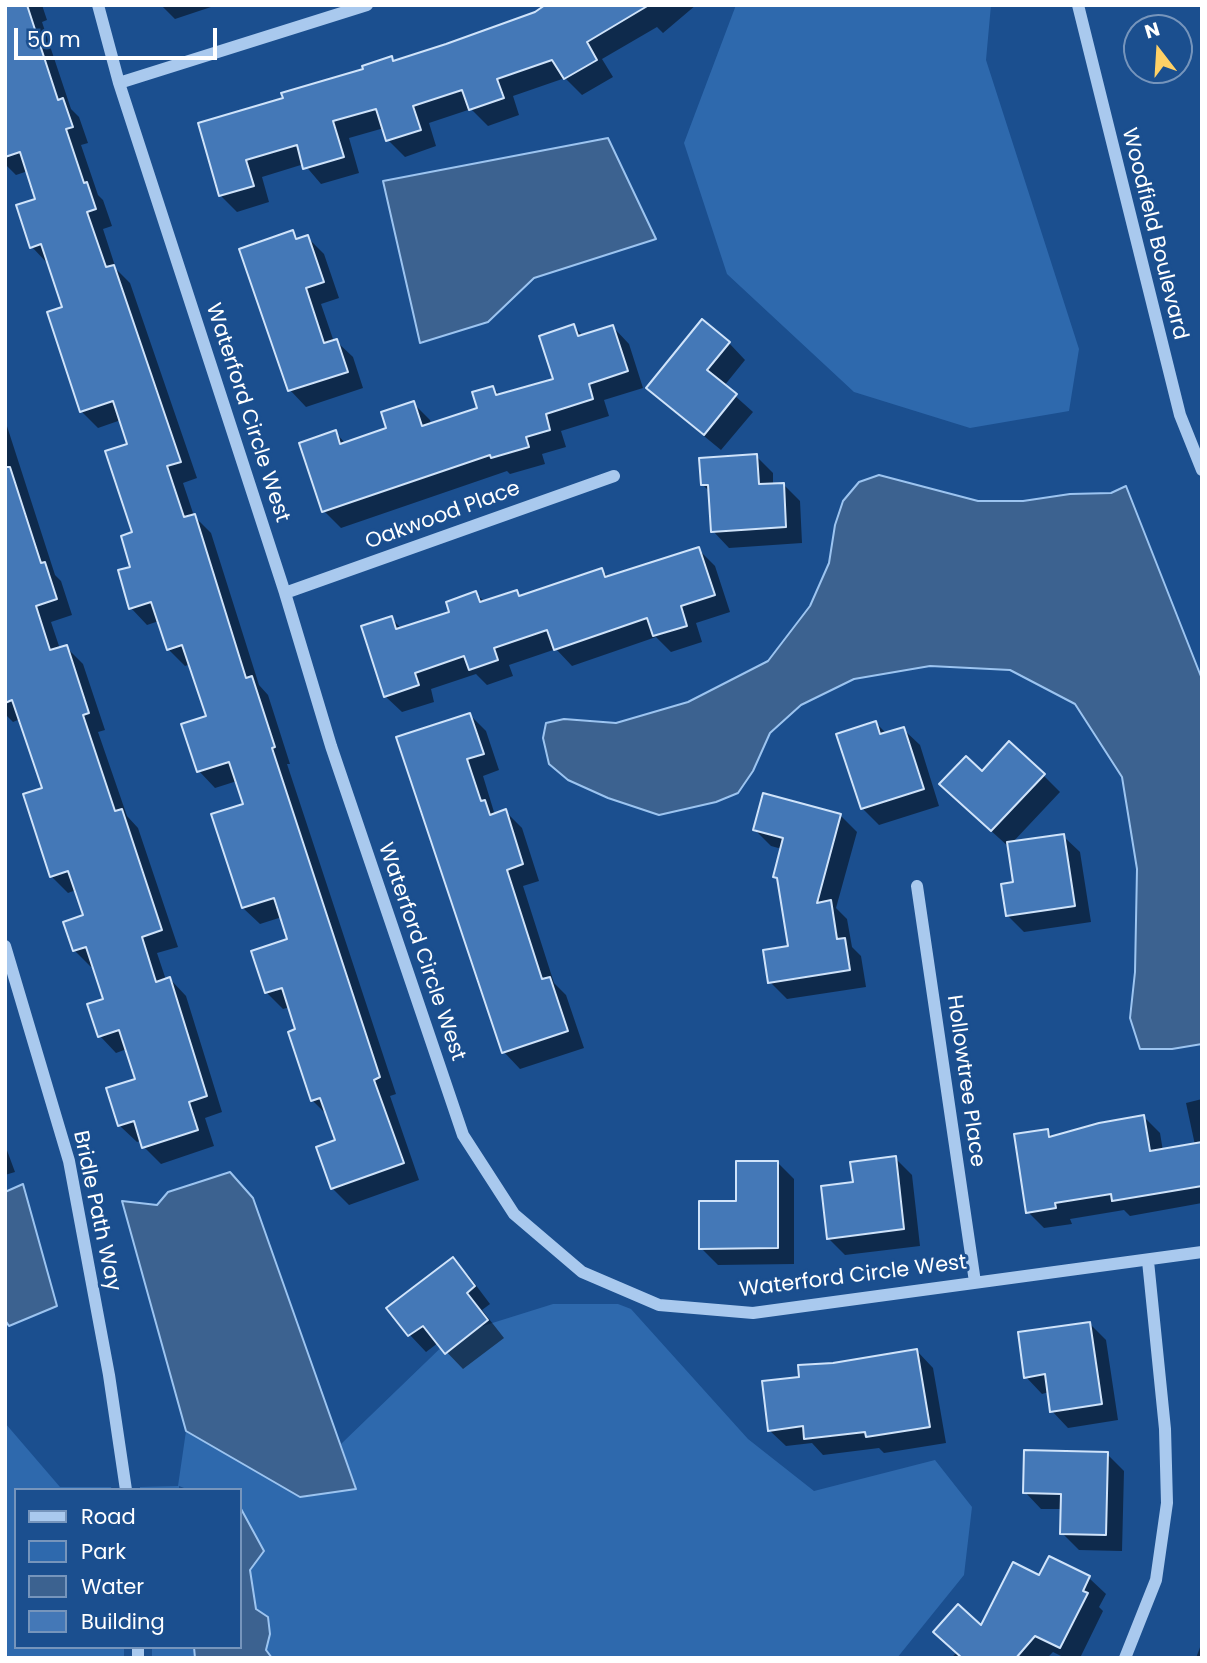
<!DOCTYPE html>
<html>
<head>
<meta charset="utf-8">
<style>
  body { margin:0 }
  #map { position:relative; width:1207px; height:1663px; overflow:hidden; background:#1b4f8f; font-family:Poppins,sans-serif }
  canvas { display:block }
  .frame { position:absolute; inset:0; border:7px solid #fff; pointer-events:none }
  .legend { position:absolute; left:14px; top:1488px; width:228px; height:161px; box-sizing:border-box; background:#1b4f8f; border:2px solid #7695bc; margin:0; padding:9px 12px; list-style:none; font-size:21px; color:#fff }
  .legend li { display:flex; align-items:center; gap:14px; height:35px }
  .legend b { width:35px; border:2px solid #7695bc }
  .north { position:absolute; left:1123px; top:14px; width:70px; height:70px; box-sizing:border-box; background:#1b4f8f; border:2px solid #7695bc; border-radius:50%; rotate:343deg; font-size:19px; font-weight:700; line-height:28px; text-align:center; color:#fff }
  .north::after { content:''; display:block; margin:auto; width:24px; height:32px; background:#ffd166; clip-path:polygon(50% 0,100% 100%,50% 72%,0 100%) }
  .scale { position:absolute; left:14px; top:28px; width:203px; height:32px; box-sizing:border-box; border:4px solid #fff; border-top:0; padding-left:9px; font-size:21px; line-height:24px; white-space:nowrap; color:#fff; -webkit-text-stroke:5px #1b4f8f; paint-order:stroke }
</style>
</head>
<body>
<div id="map">
<canvas width="1207" height="1663"></canvas>
<div class="frame"></div>
<ul class="legend">
<li><b style="height:9px;background:#a9c9ee"></b>Road</li>
<li><b style="height:19px;background:#2e69ad"></b>Park</li>
<li><b style="height:19px;background:#3c6290"></b>Water</li>
<li><b style="height:19px;background:#4478b7"></b>Building</li>
</ul>
<div class="north">N</div>
<div class="scale">50 m</div>
</div>
<script>
const c = document.querySelector('canvas').getContext('2d');
c.lineJoin = 'round';
function fill(path, color) { c.fillStyle = color; c.fill(path, 'evenodd'); }
const toPath = rows => new Path2D(rows.map(r => 'M' + r).join(''));
function stroke(path, color, width, dash) { c.strokeStyle = color; c.lineWidth = width; c.lineCap = dash ? 'butt' : 'round'; c.setLineDash(dash || []); c.stroke(path); }
function write(font, color, halo, rows, align = 'center') {
  c.font = font + ' Poppins,sans-serif'; c.lineWidth = 6; c.setLineDash([]); c.textBaseline = 'middle'; c.strokeStyle = halo; c.fillStyle = color; for (const [text, x, y, turn = 0] of rows) {
    c.save(); c.translate(x, y); c.rotate((+turn || 0) * Math.PI / 180); c.textAlign = isNaN(turn) ? turn : align; if (halo) c.strokeText(text, 0, 0); c.fillText(text, 0, 0); c.restore();
  }
}
fill(toPath([
  [736,5,991,5,986,60,1079,349,1069,411,970,428,854,392,727,274,684,143],
  [553,1304,618,1304,631,1309,748,1439,814,1491,935,1460,972,1507,964,1575,897,1658,272,1658,266,1650,270,1634,256,1609,250,1570,264,1550,240,1507,240,1490,189,1490,179,1486,179,1490,140,1490,140,1487,178,1486,186,1431,300,1497,356,1489,341,1444,454,1335],
  [5,1423,60,1487,111,1487,112,1490,16,1490,16,1647,124,1647,124,1658,5,1658],
  [152,1647,194,1647,195,1658,152,1658]
]), '#2e69ad');
const water = toPath([
  [608,138,656,239,534,278,488,322,420,343,383,181,608,138],
  [879,475,978,501,1023,501,1070,494,1111,493,1126,486,1202,679,1202,1044,1172,1049,1140,1049,1130,1018,1135,972,1137,869,1122,777,1075,704,1010,670,930,666,854,679,801,705,770,733,753,771,738,793,716,802,659,815,608,798,568,780,549,764,543,738,546,723,564,719,616,723,688,702,768,661,810,606,829,563,835,525,843,501,859,482,879,475],
  [230,1172,253,1198,356,1489,300,1497,186,1431,122,1201,157,1205,168,1192,230,1172],
  [23,1184,57,1306,9,1326,5,1320,5,1192,23,1184],
  [240,1507,264,1551,250,1570,256,1609,268,1617,270,1634,266,1650,272,1658,195,1658,194,1647,240,1647,240,1507]
]);
fill(water, '#3c6290');
stroke(water, '#9cc4f0', 2);
fill(toPath([
  [5,5,42,5,47,20,42,22,71,109,79,117,88,143,81,145,98,195,103,200,112,226,103,229,116,269,130,283,197,478,183,483,194,516,211,533,259,685,268,695,290,764,287,764,396,1094,390,1096,419,1180,349,1205,332,1188,337,1141,328,1116,312,1100,297,1030,290,1007,283,1009,266,992,290,940,282,917,260,924,243,908,245,805,237,781,215,788,199,771,208,718,190,664,185,666,168,649,159,621,147,625,131,608,135,534,129,445,121,420,98,428,81,411,64,308,48,264,32,247,38,200,28,171,16,175,5,164],
  [161,5,217,5,175,19],
  [549,5,696,5,663,33,657,27,602,59,613,77,582,95,565,78,513,96,519,115,488,126,471,109,429,123,436,146,405,157,388,140,384,128,349,138,359,173,321,184,304,164,262,177,269,202,237,212,220,195,285,99,365,70,391,58,396,62,535,13],
  [292,232,300,240,307,237,324,254,339,298,321,304,334,342,336,341,353,357,363,388,306,407,290,390],
  [574,326,583,336,613,327,629,344,643,388,604,400,609,416,561,431,566,447,542,454,545,464,510,474,507,471,341,528,324,511,335,432,346,444,388,429,413,403,430,420,431,425,479,409,493,388,501,396,555,380],
  [729,343,745,360,724,386,753,412,721,450,665,404,648,387],
  [5,420,55,575,61,581,72,615,51,622,60,649,66,647,83,664,105,730,98,732,127,816,138,828,178,947,157,953,166,980,170,979,186,996,222,1112,205,1118,214,1146,161,1164,144,1147,142,1140,137,1142,120,1126,108,1089,138,1080,127,1049,116,1053,100,1036,105,1000,94,966,91,967,74,950,85,917,76,890,68,893,51,876,44,789,20,719,13,722,5,714],
  [756,456,773,473,773,485,783,484,800,501,802,543,729,548,713,531,710,492,703,485],
  [698,549,715,566,730,612,696,623,702,642,671,652,656,637,572,666,556,649,509,665,513,676,487,685,476,674,431,689,434,702,402,712,385,696,391,618,402,629,451,613,475,593,485,602,516,592,522,597,601,570,610,578],
  [470,715,486,731,499,770,483,776,494,812,497,814,505,811,522,828,539,881,523,886,554,983,566,995,584,1048,520,1069,504,1052,398,738],
  [876,723,887,734,903,729,920,745,939,806,879,825,862,808],
  [982,773,1043,775,1060,792,1012,843,1063,836,1080,852,1091,922,1024,932,1007,915,1015,884,1010,848,958,801],
  [840,815,857,832,836,908,847,919,852,947,861,956,866,987,787,999,770,982,790,947,779,881,775,876,782,849,771,846,755,830],
  [1202,1099,1202,1203,1130,1216,1124,1210,1070,1219,1072,1224,1044,1228,1028,1212,1047,1131,1054,1138,1144,1117,1160,1133,1163,1151,1195,1145,1186,1103],
  [5,1145,15,1172,5,1175],
  [895,1158,912,1175,920,1246,845,1255,828,1238,855,1184],
  [777,1162,794,1179,794,1264,718,1265,701,1248,738,1203],
  [453,1260,469,1276,490,1304,482,1310,504,1338,463,1369,438,1343,426,1352,410,1335,389,1308],
  [1089,1323,1106,1340,1118,1420,1068,1428,1052,1411,1049,1392,1042,1394,1026,1377],
  [917,1351,933,1368,946,1443,884,1453,879,1448,823,1455,812,1443,786,1446,769,1430,833,1364],
  [1107,1454,1124,1471,1122,1551,1079,1550,1062,1533,1063,1509,1041,1509,1025,1492],
  [1050,1558,1089,1578,1106,1594,1099,1607,1103,1611,1080,1658,1065,1658,1053,1652,1047,1658,951,1658,1040,1577],
  [1202,1642,1202,1658,1196,1658]
]), '#0007');
const building = toPath([
  [5,5,27,5,58,100,63,98,73,127,66,129,84,183,87,182,96,209,87,212,106,267,114,265,181,462,167,466,184,517,195,514,246,678,252,676,275,747,272,748,380,1077,374,1080,404,1163,331,1189,316,1147,335,1140,320,1098,311,1101,288,1032,295,1029,282,988,265,993,251,951,287,939,274,898,242,908,211,814,243,804,229,762,197,772,181,724,206,716,182,645,167,650,151,602,129,609,118,570,130,567,121,536,132,532,105,451,127,444,113,401,80,412,47,312,62,307,41,244,30,248,16,205,35,199,20,152,5,157,5,5],
  [545,5,649,5,587,42,597,60,564,79,552,60,497,79,504,98,469,110,462,90,413,106,421,130,386,141,376,109,333,121,344,157,303,169,297,145,246,160,254,186,219,196,198,123,283,98,281,93,363,69,362,66,392,56,393,61,446,44,535,12,545,5],
  [293,230,296,239,308,235,324,282,306,288,324,343,337,339,348,372,288,391,239,249,293,230],
  [702,319,730,342,707,370,737,394,704,435,646,388,702,319],
  [574,324,578,336,613,325,628,371,589,384,593,399,546,414,550,430,526,437,529,447,491,458,490,455,322,512,299,443,336,430,340,444,386,428,381,412,414,401,422,426,477,408,472,392,493,386,496,395,553,379,539,336,574,324],
  [757,454,759,484,784,483,786,527,711,532,708,485,701,485,699,458,757,454],
  [5,467,10,467,41,563,45,562,57,599,36,606,50,650,67,645,89,713,83,715,115,811,122,809,162,930,142,937,156,982,170,977,207,1096,189,1102,198,1130,142,1148,134,1121,118,1126,106,1088,135,1079,119,1030,98,1037,87,1004,103,999,86,947,73,951,63,922,83,915,68,871,50,877,23,794,42,788,12,700,5,703,5,467],
  [699,547,715,595,681,606,687,626,653,636,647,618,554,650,547,630,494,648,498,660,469,670,464,656,415,673,419,685,384,697,361,626,392,616,396,629,449,612,446,602,476,591,480,602,517,590,519,596,602,568,605,577,699,547],
  [470,713,484,754,467,759,481,801,485,800,490,815,506,809,523,864,507,870,542,979,550,977,568,1031,502,1053,396,737,470,713],
  [876,721,880,734,904,727,924,789,861,809,836,734,876,721],
  [1009,741,1045,774,991,831,939,784,966,756,982,771,1009,741],
  [763,793,841,814,817,903,831,900,837,939,845,938,850,970,768,983,763,950,788,946,777,878,773,877,783,838,753,830,763,793],
  [1064,834,1075,906,1006,916,1001,884,1013,882,1007,842,1064,834],
  [1144,1115,1150,1151,1202,1142,1202,1186,1112,1201,1111,1194,1055,1203,1056,1208,1026,1213,1014,1134,1048,1129,1049,1137,1099,1123,1144,1115],
  [896,1156,904,1229,827,1239,821,1186,853,1182,850,1162,896,1156],
  [736,1161,778,1161,778,1248,699,1249,699,1201,736,1201,736,1161],
  [453,1257,475,1286,467,1293,488,1320,445,1354,423,1326,408,1336,386,1308,453,1257],
  [1090,1322,1102,1404,1050,1412,1045,1374,1024,1378,1018,1332,1090,1322],
  [917,1349,930,1427,866,1437,865,1432,804,1439,803,1426,768,1431,762,1381,799,1377,798,1365,833,1363,917,1349],
  [1024,1450,1108,1452,1106,1535,1060,1534,1061,1494,1023,1493,1024,1450],
  [1049,1556,1090,1576,1083,1591,1088,1593,1060,1648,1035,1636,1016,1658,962,1658,933,1632,958,1604,981,1625,1013,1562,1039,1575,1049,1556]
]);
fill(building, '#4478b7');
stroke(building, '#cfe3fa', 2);
stroke(toPath([
  [98,5,119,83,285,593,331,746,463,1135,514,1214,582,1272,659,1305,753,1313,1202,1252],
  [1078,5,1180,415,1202,470],
  [119,83,367,5],
  [285,593,614,476],
  [917,886,975,1282],
  [5,946,69,1161,109,1375,126,1490],
  [138,1647,138,1658],
  [1125,1658,1156,1580,1167,1503,1165,1429,1148,1261]
]), '#a9c9ee', 12);
write('21px', '#fff', '#1b4f8f', [
  ["Woodfield Boulevard",1154,234,76],
  ["Waterford Circle West",247,413,72],
  ["Oakwood Place",443,516,-20],
  ["Waterford Circle West",421,952,71],
  ["Hollowtree Place",965,1081,82],
  ["Bridle Path Way",96,1211,78],
  ["Waterford Circle West",853,1277,-7]
]);
</script>
</body>
</html>
